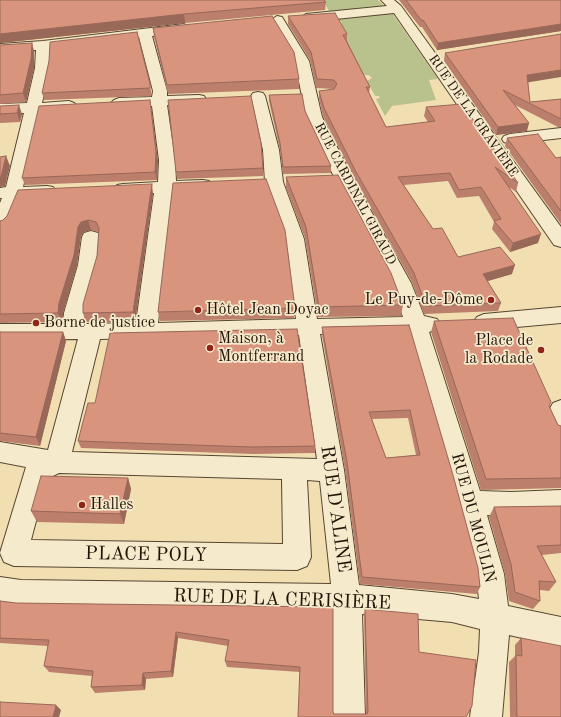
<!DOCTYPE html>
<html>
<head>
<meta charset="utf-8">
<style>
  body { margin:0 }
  canvas { display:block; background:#f1dfb2 }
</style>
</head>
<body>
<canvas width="561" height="717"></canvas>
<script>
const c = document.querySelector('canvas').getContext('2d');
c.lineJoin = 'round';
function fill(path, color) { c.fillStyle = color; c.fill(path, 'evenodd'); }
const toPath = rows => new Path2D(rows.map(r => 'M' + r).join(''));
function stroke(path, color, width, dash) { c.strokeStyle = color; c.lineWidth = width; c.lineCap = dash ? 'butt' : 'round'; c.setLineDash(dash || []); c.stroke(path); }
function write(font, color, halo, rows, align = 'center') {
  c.font = font + ' "Old Standard TT",serif'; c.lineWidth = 3.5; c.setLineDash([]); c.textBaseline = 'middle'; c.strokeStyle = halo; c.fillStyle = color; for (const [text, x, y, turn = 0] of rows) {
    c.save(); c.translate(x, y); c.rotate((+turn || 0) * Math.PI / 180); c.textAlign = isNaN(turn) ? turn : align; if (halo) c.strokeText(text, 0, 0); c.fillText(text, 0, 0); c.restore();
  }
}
fill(toPath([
  [323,0,378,0,386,8,330,13],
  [392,13,438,79,429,80,436,100,392,106,385,116,376,99,380,98,379,96,375,96,367,81,372,78,369,75,364,75,337,24,342,23,341,21,335,21,333,18]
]), '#b9c28c');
const minor = toPath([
  [381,0,394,0,401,6,561,227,561,247,554,245,394,13,306,22,300,18,306,14,387,6,381,0],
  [277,16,282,17,309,61,322,117,353,179,411,283,424,316,437,319,441,324,437,329,429,332,480,491,511,492,561,490,561,514,511,516,487,515,504,574,508,606,561,617,561,647,509,635,502,717,470,717,479,652,480,629,452,622,362,614,365,717,333,717,333,612,21,608,0,605,0,577,21,580,331,584,320,481,307,480,311,557,307,566,297,570,14,566,4,562,0,553,26,467,0,462,0,442,48,450,78,339,0,340,0,324,63,324,64,313,78,265,82,237,84,233,91,231,98,233,100,237,98,265,84,313,85,324,136,323,154,193,123,194,117,193,114,189,117,185,123,184,158,182,159,160,152,106,119,108,114,106,111,103,114,100,119,98,152,97,153,91,139,37,50,48,49,68,42,103,69,101,74,103,77,106,74,109,69,111,40,112,23,187,47,186,53,187,56,191,53,195,47,196,20,197,9,224,6,228,0,230,0,203,2,198,0,198,0,188,6,187,24,113,0,114,0,104,27,103,35,68,36,50,0,52,0,44,43,41,184,24,191,28,184,32,152,36,167,91,167,96,199,95,204,96,206,99,204,102,199,103,167,105,175,160,176,181,203,180,209,181,212,185,209,189,203,190,172,193,158,323,296,319,286,239,265,182,263,150,251,96,253,93,258,92,263,93,265,96,279,150,283,182,304,239,317,319,403,317,391,283,335,179,306,117,295,61,271,20,277,16],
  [408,332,452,482,476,574,479,599,452,594,359,585,344,470,320,334,408,332],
  [299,335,317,459,72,452,100,339,299,335],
  [59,473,282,479,283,544,31,540,47,479,59,473],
  [561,128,561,138,510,144,504,142,502,139,504,136,510,134,561,128],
  [561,307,561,323,484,330,477,327,473,322,477,317,484,314,561,307],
  [561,400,561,438,553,435,545,417,553,403,561,400]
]);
stroke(minor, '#564631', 2);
fill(minor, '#f6eacd');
fill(toPath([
  [0,0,326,2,325,10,185,23,0,43],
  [399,0,561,0,561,31,437,50,422,27,420,27],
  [288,16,347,34,347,41,370,87,369,93,386,127,428,122,424,116,426,107,518,183,516,192,509,187,538,243,510,252,492,229,494,222,479,196,457,198,448,181,404,185,433,229,458,257,512,274,487,281,501,303,498,311,424,314,412,282,354,178,323,116,319,99,319,91,334,89,316,88,310,60,288,24],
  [153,28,299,79,299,89,168,94,154,37],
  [137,32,151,91,151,96,44,100,42,93,49,61],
  [32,43,34,52,34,68,26,102,0,104,0,45],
  [445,53,528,82,530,102,561,99,561,127,558,127,515,105,527,131,496,135,444,61],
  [269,95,305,111,331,166,331,173,283,174,280,150,269,101],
  [168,100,263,168,263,176,177,179],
  [0,106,22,114,20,122,0,123],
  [507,138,556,158,561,157,561,224,505,146],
  [158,160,157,180,25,185,22,178],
  [286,177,403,305,401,316,318,317,305,238,286,188],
  [153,194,135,322,86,322,83,313,97,256,99,232,98,232,91,230,84,232,81,236,77,265,63,313,62,322,0,323,0,221],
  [295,308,294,318,160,321,158,312],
  [434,321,549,406,558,425,561,426,561,488,481,490,431,332],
  [409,325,480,587,477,594,360,584,345,470,322,335,322,327],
  [408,418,416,455,386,458,372,419],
  [0,332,63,332,66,341,40,446,0,441],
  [95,403,315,446,315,453,253,454,81,448,78,441],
  [128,478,131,489,124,524,37,522,31,511],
  [561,506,561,553,542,555,556,582,549,591,540,590,540,601,533,609,509,601,505,574,489,517,494,507],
  [0,601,16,603,333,607,333,712,334,714,366,714,364,616,365,609,419,652,466,717,298,717,300,672,227,667,225,661,228,646,178,638,173,677,146,679,145,690,95,693,91,687,92,676,49,672,44,666,48,646,0,643],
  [521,638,561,717,510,717,509,662,515,656,515,645]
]), '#bb7f6c');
fill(toPath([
  [184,14,185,23,0,43,0,34],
  [561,24,561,31,437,50,438,43],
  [32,43,34,52,34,68,26,102,23,93],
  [561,70,561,77,524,83,527,75],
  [150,100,158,160,157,180,155,172],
  [19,105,22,114,20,122,17,113],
  [529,123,527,131,496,135,498,127],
  [6,156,10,166,5,186,0,187,0,177],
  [152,184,153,194,135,322,133,312],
  [88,220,91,230,84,232,81,236,77,265,63,313,62,322,58,313,59,303,78,227,81,222],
  [541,234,538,243,510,252,513,243],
  [515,265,512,274,481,283,483,274],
  [63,332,66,341,40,446,36,437],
  [128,478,131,489,124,524,120,514],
  [176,632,178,638,173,677,171,671],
  [143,673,146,679,145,690,142,685],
  [56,705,61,710,59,717,53,717]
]), '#986858');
const building = toPath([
  [0,0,324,0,326,2,184,14,0,34,0,0],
  [406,0,561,0,561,24,438,43,423,20,421,20,406,0],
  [335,13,347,34,343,35,370,87,366,87,386,127,435,121,426,107,462,104,518,183,495,167,541,234,513,243,494,221,501,219,481,187,459,190,450,173,398,177,433,229,442,228,458,257,500,247,515,265,483,274,501,303,426,306,414,273,355,170,324,108,319,91,334,89,337,84,334,80,317,79,311,52,288,16,335,13],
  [272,16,294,52,299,79,167,85,153,28,272,16],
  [137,32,150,84,150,88,42,93,49,61,50,42,137,32],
  [561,34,561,70,527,75,530,102,561,99,561,119,503,90,529,123,498,127,445,53,561,34],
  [32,43,31,59,23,93,0,95,0,45,32,43],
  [302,94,305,111,331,166,283,167,280,143,269,95,302,94],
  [251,96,261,143,263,168,176,172,168,100,251,96],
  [150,100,156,152,155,172,22,178,39,106,150,100],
  [19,105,17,113,0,114,0,106,19,105],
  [538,134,556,158,561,157,561,211,507,138,538,134],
  [6,156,1,177,0,177,0,157,6,156],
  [338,175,391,273,403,305,319,307,306,227,286,177,338,175],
  [266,179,285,230,295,308,158,312,173,183,266,179],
  [152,184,133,312,83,313,83,304,97,256,99,228,96,222,88,220,81,222,78,227,74,255,59,303,58,313,0,314,0,221,3,220,7,216,18,190,152,184],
  [513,318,551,402,549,406,558,425,561,426,561,478,486,479,434,321,513,318],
  [409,325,453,475,478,568,480,587,362,577,347,462,322,327,409,325],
  [410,410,420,455,386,458,369,412,410,410],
  [297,329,315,446,252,447,78,441,88,403,95,403,110,333,297,329],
  [0,332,63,332,36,437,0,433,0,332],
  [41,476,128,478,120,514,31,511,41,476],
  [561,506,561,545,537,546,556,582,539,581,540,601,515,592,511,564,494,507,561,506],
  [0,601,16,603,333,607,333,712,334,714,367,714,368,712,365,609,418,614,419,652,476,660,472,706,466,717,298,717,300,667,225,661,229,640,176,632,171,671,143,673,142,685,91,687,93,671,44,666,49,640,0,638,0,601],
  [521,638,561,646,561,717,517,717,516,655,522,656,521,638],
  [0,702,56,705,53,717,0,717,0,702]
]);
fill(building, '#d9947d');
stroke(building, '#986858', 1);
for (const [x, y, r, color] of [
  [491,300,4,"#8f2418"],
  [198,310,4,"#8f2418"],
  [36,323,4,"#8f2418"],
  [210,348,4,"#8f2418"],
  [541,350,4,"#8f2418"],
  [82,505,4,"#8f2418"]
]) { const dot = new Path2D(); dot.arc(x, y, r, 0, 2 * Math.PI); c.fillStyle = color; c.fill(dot); stroke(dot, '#f6eacd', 1.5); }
write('13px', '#221306', '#f6eacd', [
  ["RUE DE LA GRAVIÈRE",473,116,55],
  ["RUE CARDINAL GIRAUD",355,194,62]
]);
write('16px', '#221306', '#f6eacd', [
  ["Le Puy-de-Dôme",483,300,"right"],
  ["Hôtel Jean Doyac",206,310],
  ["Borne de justice",44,323],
  ["Maison, à",218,339],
  ["Montferrand",218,357],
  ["Place de",533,341,"right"],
  ["la Rodade",533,359,"right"],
  ["Halles",90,505]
], 'left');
write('16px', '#221306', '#f6eacd', [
  ["RUE DU MOULIN",473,518,75]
]);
write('19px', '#221306', '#f6eacd', [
  ["RUE D'ALINE",335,509,82],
  ["PLACE POLY",146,555,1],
  ["RUE DE LA CERISIÈRE",282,600,2]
]);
</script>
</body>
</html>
